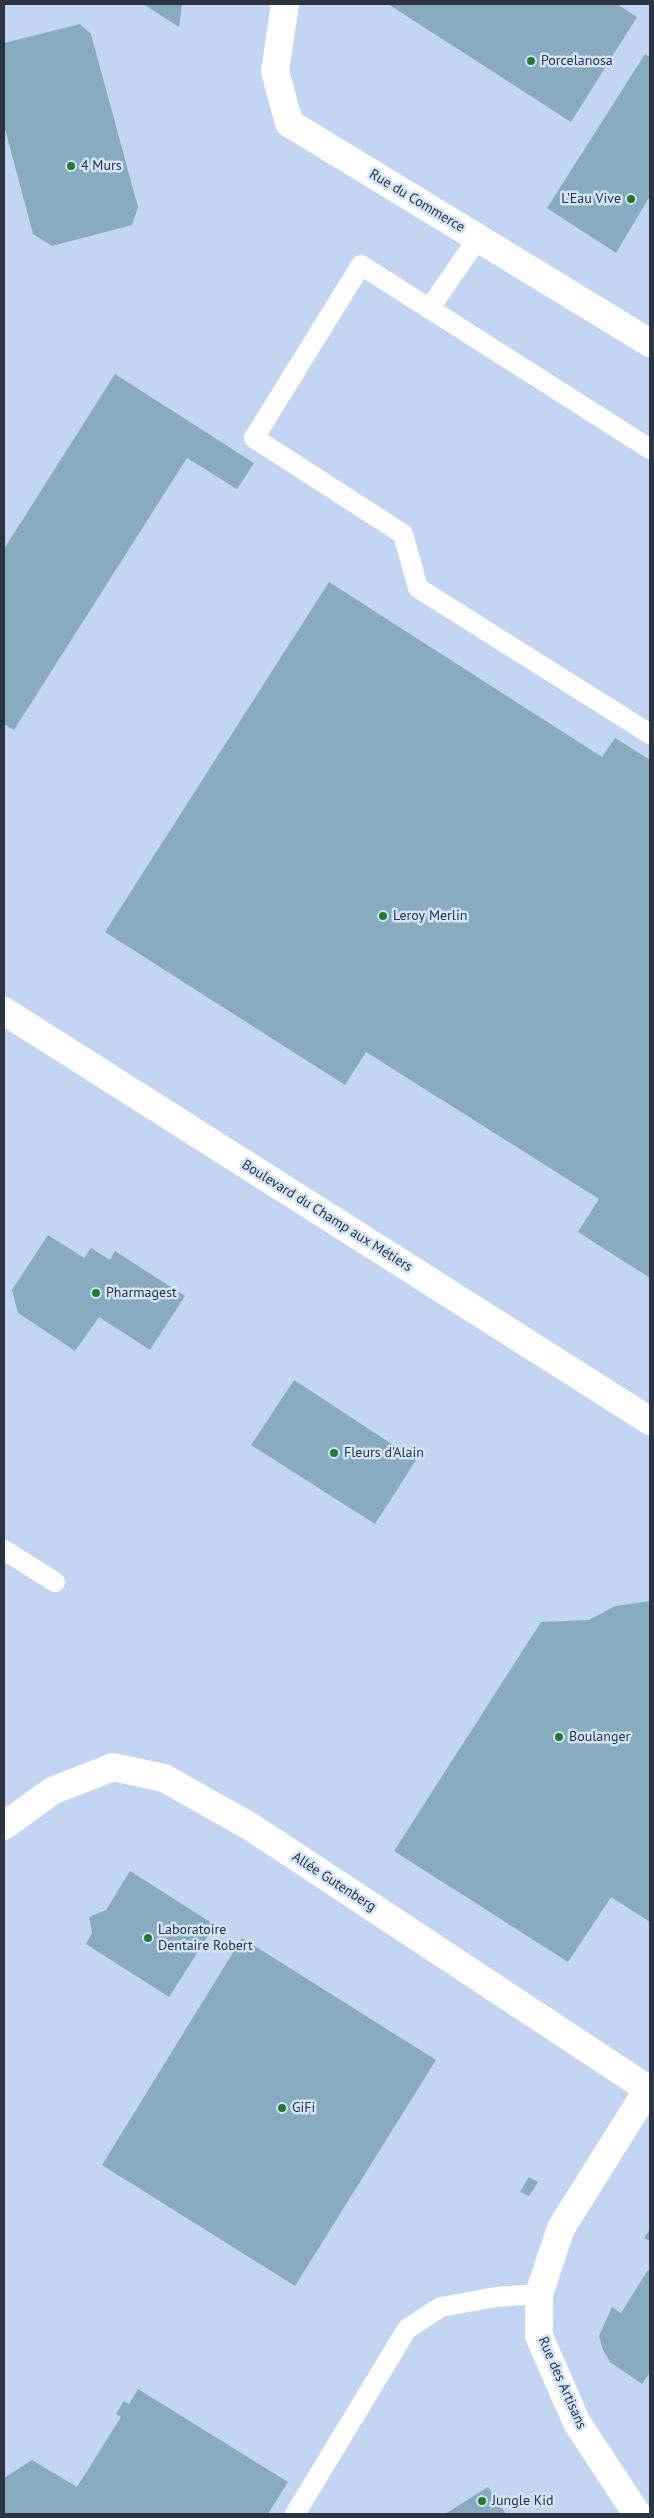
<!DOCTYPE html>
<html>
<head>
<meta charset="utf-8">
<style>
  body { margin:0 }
  #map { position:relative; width:654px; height:2518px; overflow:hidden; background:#d3e4fd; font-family:"PT Sans",sans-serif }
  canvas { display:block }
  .frame { position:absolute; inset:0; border:5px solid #2b3440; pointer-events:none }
</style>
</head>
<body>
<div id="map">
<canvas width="654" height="2518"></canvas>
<div class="frame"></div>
</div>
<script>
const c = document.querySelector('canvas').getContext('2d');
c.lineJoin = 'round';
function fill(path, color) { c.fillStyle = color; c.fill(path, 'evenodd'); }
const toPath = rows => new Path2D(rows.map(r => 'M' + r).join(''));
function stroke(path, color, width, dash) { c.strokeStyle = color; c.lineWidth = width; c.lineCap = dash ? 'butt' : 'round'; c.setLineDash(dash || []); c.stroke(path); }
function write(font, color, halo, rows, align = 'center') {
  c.font = font + ' "PT Sans",sans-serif'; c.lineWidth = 5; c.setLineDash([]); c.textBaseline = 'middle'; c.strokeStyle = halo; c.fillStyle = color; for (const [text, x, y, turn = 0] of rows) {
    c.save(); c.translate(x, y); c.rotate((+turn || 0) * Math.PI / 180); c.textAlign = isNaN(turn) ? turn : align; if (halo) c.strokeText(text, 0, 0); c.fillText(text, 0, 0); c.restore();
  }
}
fill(toPath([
  [4,4,650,4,650,2514,4,2514]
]), '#c2d6f3');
fill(toPath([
  [143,4,182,4,179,27],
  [388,4,617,4,637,17,571,122],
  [80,24,91,34,138,207,132,225,52,246,33,234,4,125,4,43],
  [645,54,650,57,650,196,616,253,547,208],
  [115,374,254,463,237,489,187,458,14,730,4,724,4,549],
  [329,582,602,757,615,738,650,760,650,1278,578,1232,599,1199,366,1052,345,1085,105,932],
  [48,1235,84,1258,91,1248,110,1260,115,1251,185,1296,150,1350,99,1317,75,1351,18,1313,12,1290],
  [294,1380,416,1460,375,1524,251,1445],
  [650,1601,650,1922,611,1897,568,1962,394,1851,541,1622,589,1620,615,1606],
  [130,1871,215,1925,169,1997,86,1944,92,1933,89,1917,106,1910],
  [242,1938,436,2060,295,2286,102,2165],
  [529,2177,538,2182,529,2196,520,2192],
  [650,2229,650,2241,644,2238],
  [648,2270,650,2272,650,2375,649,2374,642,2384,610,2362,603,2350,599,2336,612,2307,621,2313],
  [138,2389,288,2482,268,2514,4,2514,4,2478,32,2460,77,2487,121,2417,116,2414,124,2401,129,2404],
  [488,2487,506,2514,445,2514]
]), '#89abc0');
stroke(toPath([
  [429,309,478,238],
  [650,449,361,265,254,438,403,534,418,588,650,734],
  [4,1550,55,1582],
  [295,2514,407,2329,441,2307,496,2297,539,2294]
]), '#fff', 20);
stroke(toPath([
  [285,4,275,71,289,123,650,343],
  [4,1011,650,1421],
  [4,1826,52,1791,113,1767,164,1778,251,1827,648,2089],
  [637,2514,577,2423,539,2336,539,2294,561,2228,650,2086]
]), '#fff', 28);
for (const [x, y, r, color] of [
  [531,61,5,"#217c2b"],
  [71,166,5,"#217c2b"],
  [631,199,5,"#217c2b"],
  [383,916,5,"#217c2b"],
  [96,1293,5,"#217c2b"],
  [334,1453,5,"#217c2b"],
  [559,1737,5,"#217c2b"],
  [148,1938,5,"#217c2b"],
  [282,2108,5,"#217c2b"],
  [482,2501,5,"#217c2b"]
]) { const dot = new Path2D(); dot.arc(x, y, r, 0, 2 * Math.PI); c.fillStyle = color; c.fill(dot); stroke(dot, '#d3e4fd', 2); }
write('14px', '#2b3440', '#d3e4fd', [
  ["Porcelanosa",541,61],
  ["4 Murs",81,166],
  ["L'Eau Vive",621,199,"right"],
  ["Leroy Merlin",393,916],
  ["Pharmagest",106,1293],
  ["Fleurs d'Alain",344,1453],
  ["Boulanger",569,1737],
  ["Laboratoire",158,1930],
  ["Dentaire Robert",158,1946],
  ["GiFi",292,2108],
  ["Jungle Kid",492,2501]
], 'left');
write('14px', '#2b3440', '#d3e4fd', [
  ["Rue du Commerce",417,201,31],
  ["Boulevard du Champ aux Métiers",327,1216,32],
  ["Allée Gutenberg",334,1882,33],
  ["Rue des Artisans",562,2383,66]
]);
</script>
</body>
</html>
